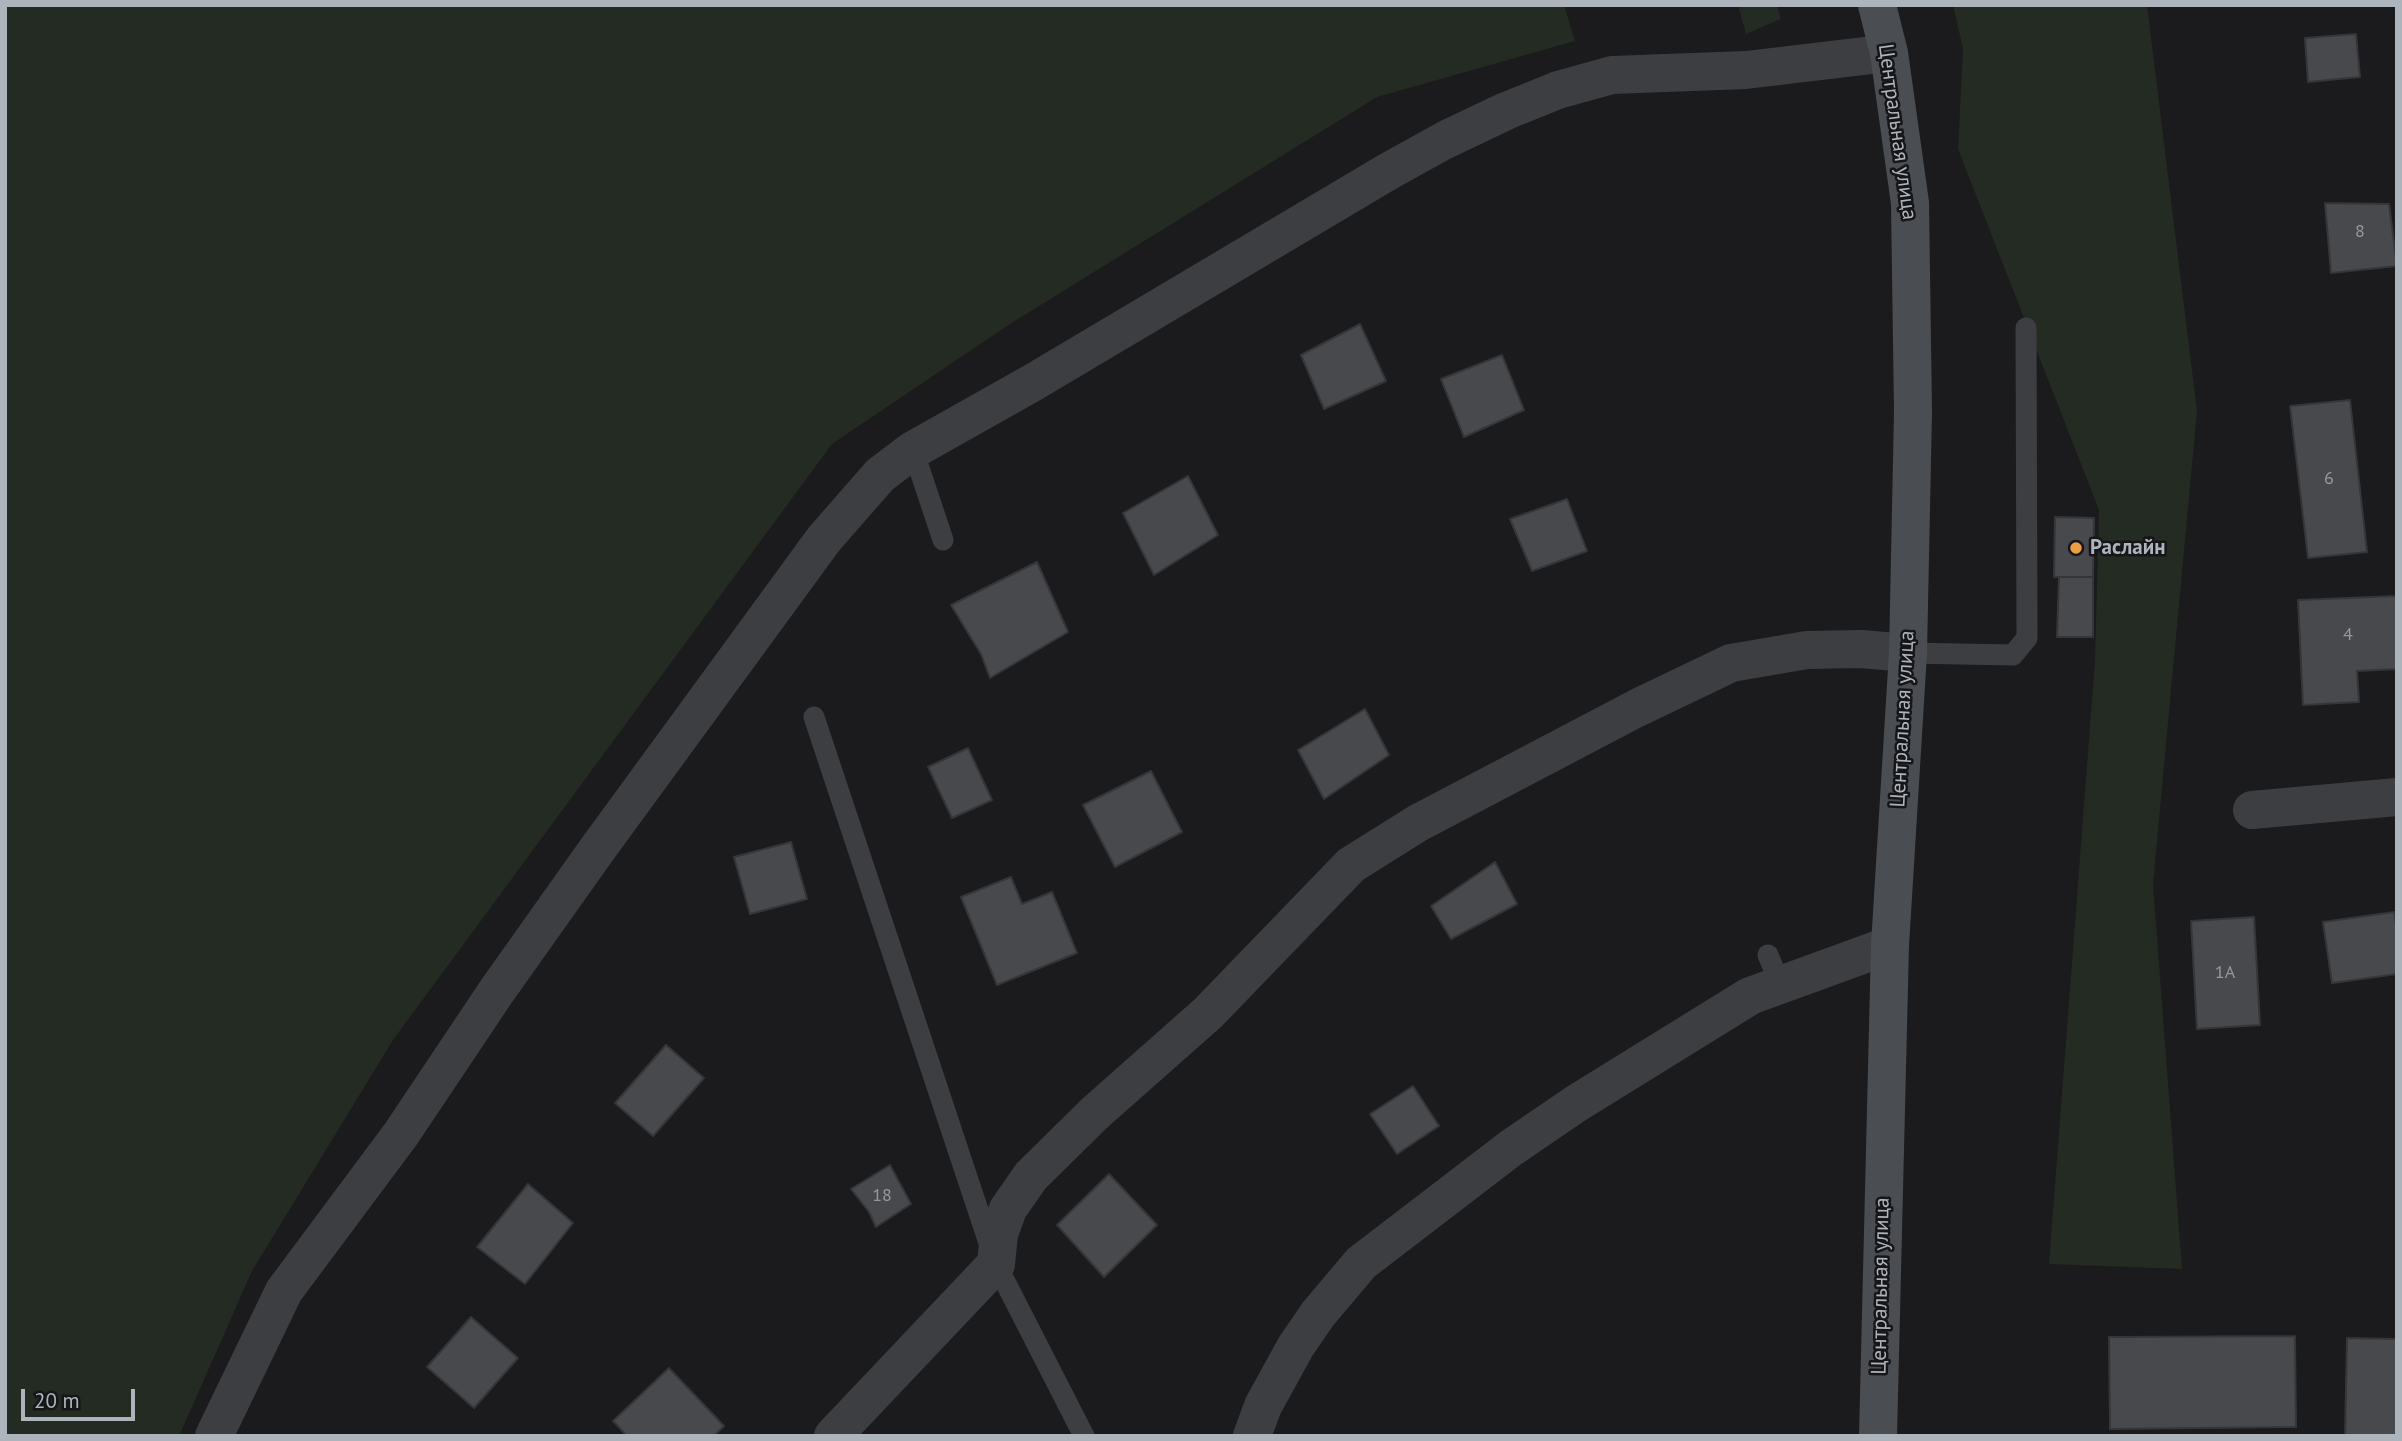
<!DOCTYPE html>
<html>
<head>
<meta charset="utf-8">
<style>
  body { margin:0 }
  #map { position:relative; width:2402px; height:1441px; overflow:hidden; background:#1b1b1d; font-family:"PT Sans",sans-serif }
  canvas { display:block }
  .frame { position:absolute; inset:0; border:7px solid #aeb4bc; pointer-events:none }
  .scale { position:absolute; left:21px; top:1389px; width:114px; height:32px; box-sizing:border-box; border:4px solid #aeb4bc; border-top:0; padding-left:9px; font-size:21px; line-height:24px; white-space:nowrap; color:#aeb4bc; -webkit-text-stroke:5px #161618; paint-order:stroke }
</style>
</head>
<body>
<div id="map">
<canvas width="2402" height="1441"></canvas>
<div class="frame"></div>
<div class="scale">20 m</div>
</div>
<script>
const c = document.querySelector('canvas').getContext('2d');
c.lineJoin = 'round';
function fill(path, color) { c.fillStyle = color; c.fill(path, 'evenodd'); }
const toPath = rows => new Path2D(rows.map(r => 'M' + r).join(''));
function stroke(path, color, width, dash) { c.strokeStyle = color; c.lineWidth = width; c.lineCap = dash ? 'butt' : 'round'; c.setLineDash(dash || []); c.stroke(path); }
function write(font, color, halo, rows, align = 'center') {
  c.font = font + ' "PT Sans",sans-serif'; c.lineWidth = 5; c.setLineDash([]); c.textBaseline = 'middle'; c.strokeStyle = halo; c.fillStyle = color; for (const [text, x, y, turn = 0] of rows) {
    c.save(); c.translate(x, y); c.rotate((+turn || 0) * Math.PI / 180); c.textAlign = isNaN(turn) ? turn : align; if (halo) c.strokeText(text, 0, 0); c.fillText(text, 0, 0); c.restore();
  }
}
fill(toPath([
  [5,5,1564,5,1575,41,1377,97,1010,324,832,444,393,1040,252,1271,179,1436,5,1436],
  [1738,5,1777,5,1781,19,1746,34],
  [1953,5,2147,5,2197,411,2153,884,2182,1269,2049,1264,2095,660,2099,510,1958,149,1963,49]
]), '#232b23');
const building = toPath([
  [2356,34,2360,77,2308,82,2305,38,2356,34],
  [2325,203,2389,204,2397,266,2331,273,2325,203],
  [1360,324,1386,381,1324,409,1301,355,1360,324],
  [1502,355,1524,410,1464,437,1441,379,1502,355],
  [2350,400,2367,552,2308,558,2290,406,2350,400],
  [1188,476,1218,535,1154,575,1123,513,1188,476],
  [1567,499,1587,551,1532,571,1510,519,1567,499],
  [2055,517,2094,518,2093,577,2054,577,2055,517],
  [1037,562,1068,632,990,678,981,654,951,605,1037,562],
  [2059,577,2093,577,2093,637,2057,637,2059,577],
  [2397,596,2397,669,2357,671,2359,702,2303,705,2298,600,2397,596],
  [1365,709,1389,755,1324,799,1298,750,1365,709],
  [968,748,992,800,952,818,928,767,968,748],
  [1151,771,1182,832,1115,867,1083,805,1151,771],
  [791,842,807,899,750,914,734,857,791,842],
  [1495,862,1517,904,1451,939,1431,906,1495,862],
  [1011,877,1022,904,1052,892,1077,953,997,985,961,897,1011,877],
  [2394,912,2397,930,2397,974,2332,983,2323,922,2394,912],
  [2254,917,2260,1025,2197,1029,2191,921,2254,917],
  [666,1045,704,1078,653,1136,615,1103,666,1045],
  [1413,1086,1439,1126,1397,1154,1370,1114,1413,1086],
  [890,1165,911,1204,876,1227,869,1212,851,1189,890,1165],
  [1109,1174,1157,1225,1104,1277,1057,1225,1109,1174],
  [528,1184,573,1223,525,1284,477,1247,528,1184],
  [471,1317,518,1358,474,1408,427,1367,471,1317],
  [2295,1336,2296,1427,2110,1429,2109,1337,2295,1336],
  [2347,1338,2397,1339,2397,1436,2345,1436,2347,1338],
  [669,1368,724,1426,714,1436,627,1436,613,1421,669,1368]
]);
fill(building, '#48494d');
stroke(building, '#353639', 2);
stroke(toPath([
  [913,450,943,540],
  [1908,653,2013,655,2027,638,2026,328],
  [814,717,996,1264,1084,1436],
  [1768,955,1780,984]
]), '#3c3e42', 21);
stroke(toPath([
  [2252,810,2397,797],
  [214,1436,284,1291,401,1134,496,992,596,851,824,539,880,475,913,450,1032,383,1389,171,1445,140,1506,111,1558,90,1612,75,1746,70,1889,53],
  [833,1436,996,1264,999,1234,1008,1209,1031,1176,1095,1113,1208,1013,1351,865,1418,823,1637,708,1731,663,1807,650,1861,649,1908,653],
  [1252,1436,1263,1406,1296,1346,1318,1314,1361,1263,1511,1148,1577,1103,1750,996,1890,945]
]), '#3c3e42', 38);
stroke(toPath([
  [1877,5,1889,53,1910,203,1913,412,1908,653,1890,945,1878,1436]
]), '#4a4d52', 38);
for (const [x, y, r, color] of [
  [2076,548,7,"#ec9e44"]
]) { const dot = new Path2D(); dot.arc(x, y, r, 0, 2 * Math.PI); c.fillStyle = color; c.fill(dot); stroke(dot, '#161618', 2.5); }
write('18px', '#9499a0', null, [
  ["8",2360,232],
  ["6",2329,479],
  ["4",2348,635],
  ["1А",2225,973],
  ["18",882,1196]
]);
write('21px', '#aeb4bc', '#161618', [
  ["Центральная улица",1897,132,82],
  ["Центральная улица",1903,719,-87],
  ["Центральная улица",1881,1286,-89]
]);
write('bold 21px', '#aeb4bc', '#161618', [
  ["Раслайн",2090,548]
], 'left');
</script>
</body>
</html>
